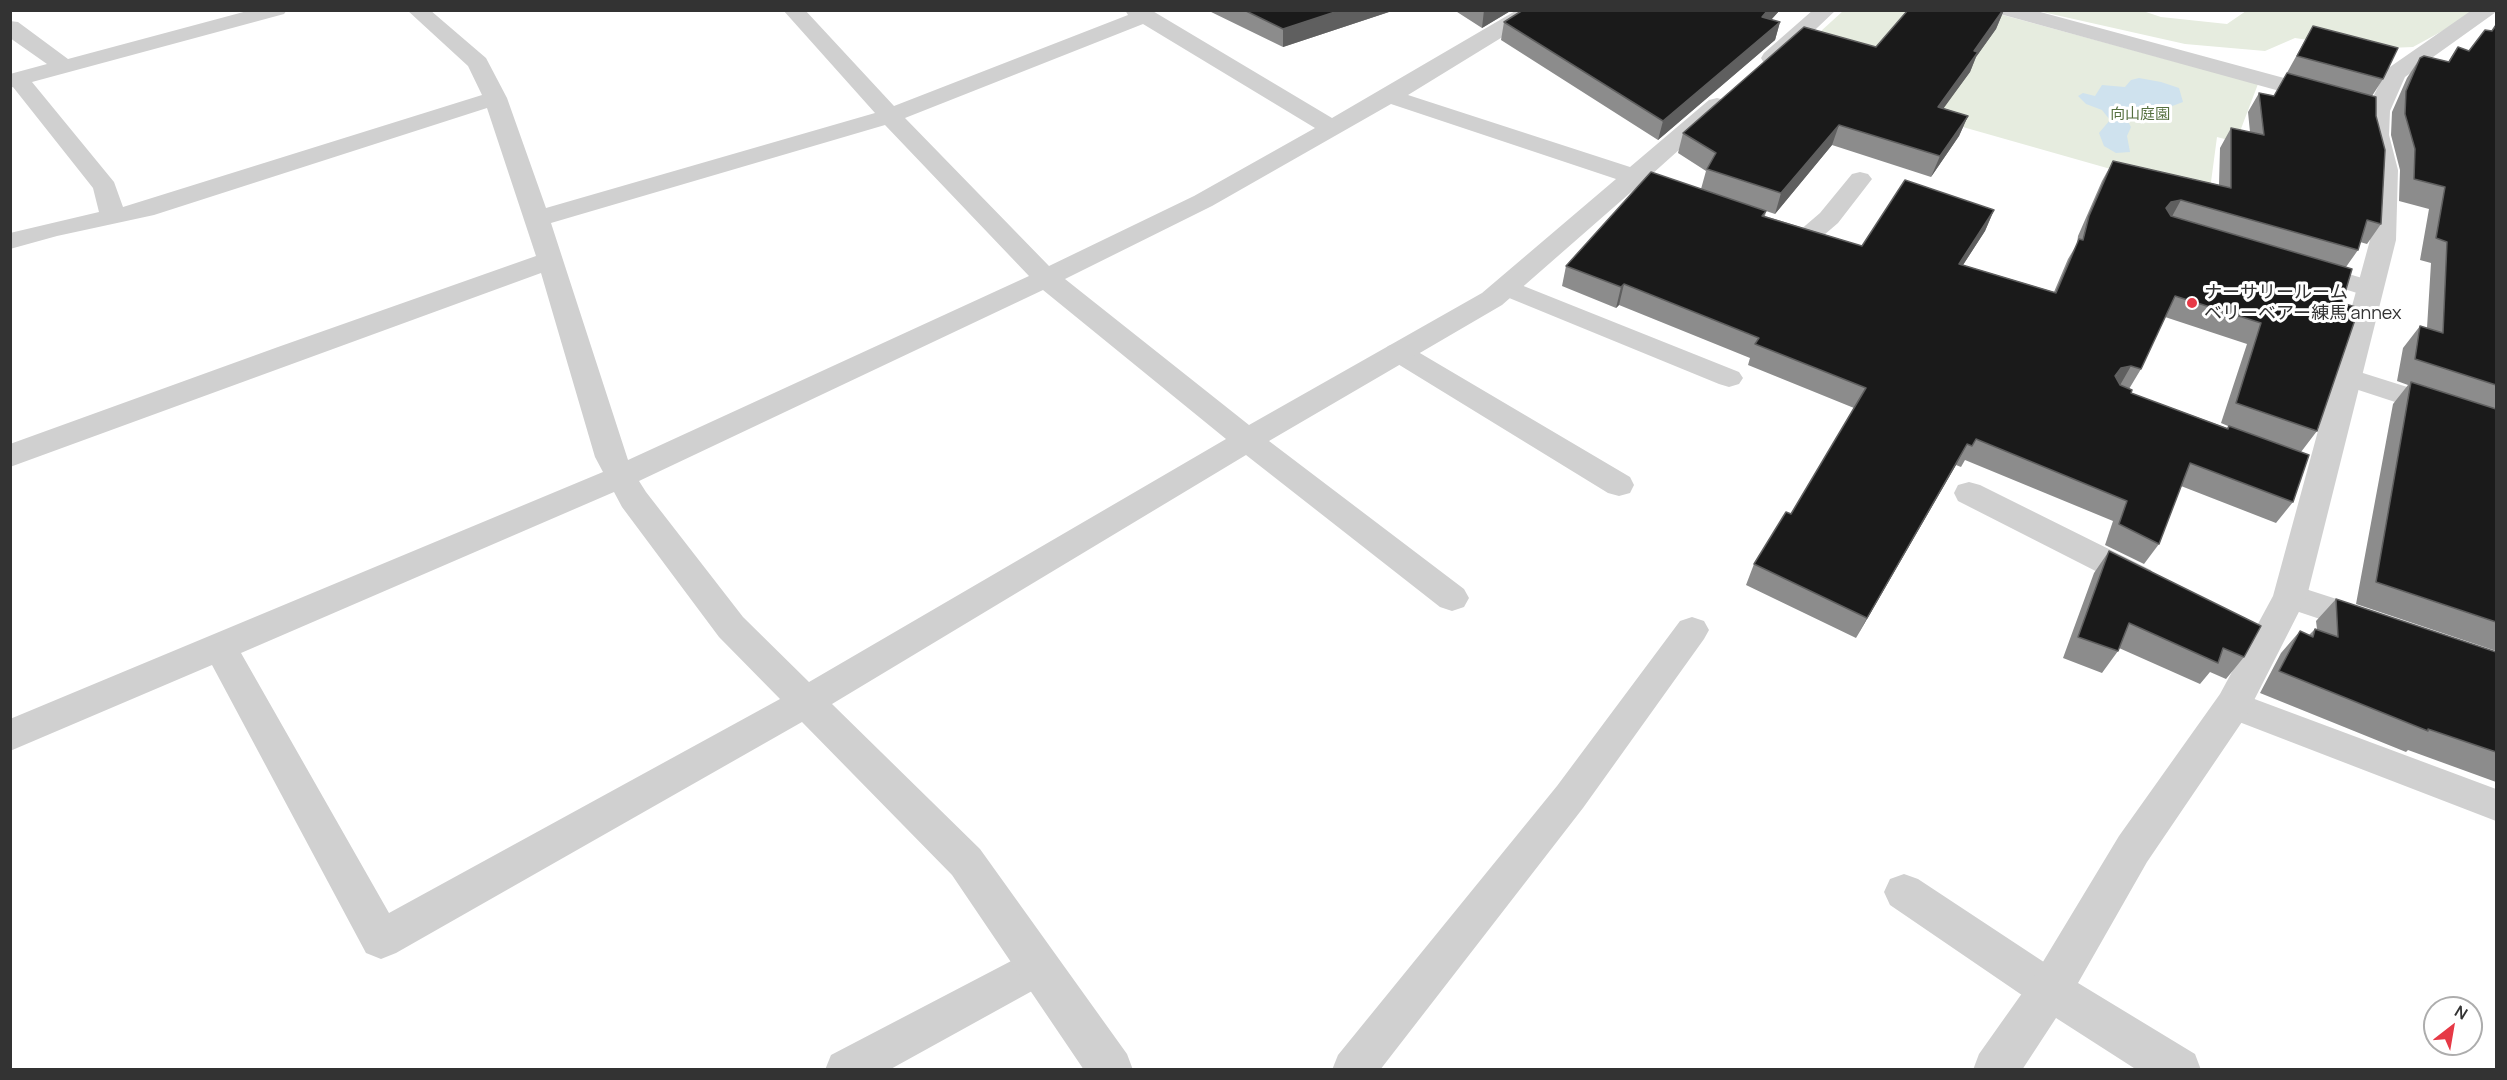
<!DOCTYPE html>
<html>
<head>
<meta charset="utf-8">
<style>
  body { margin:0 }
  #map { position:relative; width:2507px; height:1080px; overflow:hidden; background:#fff; font-family:Manrope,sans-serif }
  canvas { display:block }
  .frame { position:absolute; inset:0; border:12px solid #333; pointer-events:none }
  .north { position:absolute; left:2423px; top:996px; width:60px; height:60px; box-sizing:border-box; background:#fff; border:2px solid #adadad; border-radius:50%; rotate:31deg; font-size:16px; font-weight:700; line-height:24px; text-align:center; color:#333 }
  .north::after { content:''; display:block; margin:auto; width:21px; height:27px; background:#e63946; clip-path:polygon(50% 0,100% 100%,50% 72%,0 100%) }
</style>
</head>
<body>
<div id="map">
<canvas width="2507" height="1080"></canvas>
<div class="frame"></div>
<div class="north">N</div>
</div>
<script>
const c = document.querySelector('canvas').getContext('2d');
c.lineJoin = 'round';
function fill(path, color) { c.fillStyle = color; c.fill(path, 'evenodd'); }
const toPath = rows => new Path2D(rows.map(r => 'M' + r).join(''));
function stroke(path, color, width, dash) { c.strokeStyle = color; c.lineWidth = width; c.lineCap = dash ? 'butt' : 'round'; c.setLineDash(dash || []); c.stroke(path); }
function write(font, color, halo, rows, align = 'center') {
  c.font = font + ' Manrope,"Noto Sans JP",sans-serif'; c.lineWidth = 6; c.setLineDash([]); c.textBaseline = 'middle'; c.strokeStyle = halo; c.fillStyle = color; for (const [text, x, y, turn = 0] of rows) {
    c.save(); c.translate(x, y); c.rotate((+turn || 0) * Math.PI / 180); c.textAlign = isNaN(turn) ? turn : align; if (halo) c.strokeText(text, 0, 0); c.fillText(text, 0, 0); c.restore();
  }
}
fill(toPath([
  [1843,11,1988,11,2258,84,2236,142,2217,137,2209,197,1896,108,1810,41],
  [2038,11,2143,11,2161,17,2227,24,2246,11,2479,11,2413,47,2366,49,2295,38,2265,51,2185,44]
]), '#e6ecdf');
fill(toPath([
  [2139,78,2161,82,2179,88,2183,102,2167,108,2130,108,2124,114,2131,127,2127,136,2130,152,2116,153,2104,146,2099,133,2110,120,2102,110,2086,104,2078,96,2083,93,2095,96,2102,85,2125,87,2131,80]
]), '#cfe2ee');
fill(toPath([
  [1860,172,1868,174,1872,179,1838,223,1817,241,1808,243,1799,241,1796,236,1799,231,1820,213,1852,174,1860,172],
  [2308,262,2379,283,2383,289,2379,295,2370,297,2299,275,2295,270,2299,265,2308,262],
  [1506,279,1739,372,1743,378,1739,384,1729,387,1719,384,1497,293,1493,287,1497,281,1506,279],
  [1398,343,1408,346,1630,477,1634,485,1630,493,1619,496,1608,493,1388,358,1384,352,1388,346,1398,343],
  [2347,368,2496,415,2496,435,2337,383,2333,377,2337,371,2347,368],
  [1969,482,1980,485,2151,570,2156,579,2151,588,2140,591,2129,588,1958,501,1954,493,1958,485,1969,482],
  [2290,584,2380,613,2385,622,2380,631,2368,635,2278,605,2274,596,2278,587,2290,584],
  [1692,617,1704,621,1709,630,1704,639,1583,808,1380,1070,1332,1070,1338,1055,1557,786,1680,621,1692,617],
  [2233,691,2496,789,2496,821,2221,715,2215,705,2221,695,2233,691],
  [1904,874,1918,879,2065,976,2071,990,2065,1004,2050,1010,2035,1004,1890,905,1884,892,1890,879,1904,874],
  [1038,947,1052,952,1058,966,1052,980,889,1070,825,1070,831,1055,1038,947]
]), '#d0d0d0');
fill(toPath([
  [251,10,287,10,284,14,32,82,114,182,123,207,482,95,468,66,407,10,430,10,486,58,507,98,546,208,875,113,783,10,805,10,894,106,1128,15,1125,10,1151,10,1332,118,1517,10,1543,10,1540,14,1408,95,1630,167,1709,100,1717,98,1725,100,1729,105,1651,175,1661,178,1664,183,1661,188,1652,190,1638,186,1502,305,1269,441,1464,589,1469,598,1464,607,1452,611,1440,607,1246,455,832,704,980,849,1127,1054,1133,1070,1084,1070,952,875,802,722,396,953,381,959,366,953,212,665,10,751,10,719,603,472,595,457,541,273,10,467,10,444,278,347,536,256,487,108,154,215,57,236,10,249,10,233,99,212,93,188,13,87,10,88,10,74,47,64,10,38,10,21,18,22,68,59,251,10],
  [1143,24,1315,128,1194,196,1049,266,905,118,1143,24],
  [1391,104,1616,179,1482,293,1249,425,1065,279,1212,206,1391,104],
  [885,125,1029,276,628,460,551,223,885,125],
  [1043,290,1226,439,809,682,743,617,646,492,639,481,1043,290],
  [614,492,622,507,719,637,780,699,389,913,241,653,614,492],
  [1813,10,1836,10,1780,63,1772,65,1764,63,1761,58,1764,53,1813,10],
  [1997,10,2033,10,2332,91,2336,96,2332,101,2324,103,2316,101,2000,14,1997,10],
  [2472,10,2496,12,2405,77,2390,111,2389,135,2398,170,2396,240,2307,596,2246,716,2147,862,2078,983,2195,1054,2201,1070,2137,1070,2056,1018,2022,1070,1973,1070,1979,1054,2035,975,2119,836,2220,694,2273,596,2370,240,2374,170,2365,135,2366,111,2387,69,2472,10]
]), '#d0d0d0');
fill(toPath([
  [1207,10,1395,10,1283,47],
  [1454,10,1512,10,1482,28],
  [1780,10,1771,20,1780,22,1775,40,1658,140,1501,40,1504,22],
  [2004,10,1996,29,1976,57,1970,72,1943,108,1968,116,1959,136,1931,177,1832,145,1775,214,1766,211,1765,216,1862,246,1994,210,1985,231,1963,265,2054,292,2068,259,2077,244,2078,236,2102,181,2113,161,2219,185,2220,148,2231,128,2250,132,2248,112,2259,93,2274,96,2313,26,2383,79,2372,96,2376,116,2381,224,2367,244,2360,242,2358,250,2346,267,2342,303,2317,431,2301,452,2293,502,2276,523,2181,486,2159,544,2144,564,2105,545,2113,521,1965,460,1961,467,1956,465,1856,638,1746,585,1754,564,1791,514,1854,408,1748,365,1750,358,1619,305,1616,308,1562,286,1566,266,1701,189,1706,171,1678,153,1683,133,1876,47],
  [2165,317,2247,344,2221,423,2228,426,2227,428,2131,393,2129,389,2141,369],
  [2496,24,2496,651,2356,604,2393,404,2408,385,2397,381,2403,348,2420,326,2427,328,2431,263,2420,260,2429,209,2399,201,2400,170,2391,135,2392,112,2407,78,2420,58,2448,62,2458,47,2469,51,2492,31],
  [2109,551,2244,657,2226,679,2210,672,2200,684,2119,648,2118,651,2102,673,2063,658,2094,573],
  [2336,599,2496,652,2496,782,2408,750,2406,752,2260,693,2281,653,2300,631,2309,635,2315,629,2317,629,2316,621]
]), '#8c8c8c');
fill(toPath([
  [1341,10,1395,10,1283,47,1283,29],
  [1484,10,1512,10,1482,28],
  [1768,10,1780,10,1757,35,1762,17],
  [2004,10,1996,29,1976,57,1970,72,1930,127,1938,107,1974,51],
  [1780,22,1775,40,1658,140,1663,121],
  [1968,116,1959,136,1931,177,1940,156],
  [1839,125,1832,145,1775,214,1781,193],
  [2181,200,2170,220,2166,208,2171,202],
  [1994,210,1985,231,1950,285,1959,264],
  [1624,284,1619,305,1616,308,1621,287],
  [2131,366,2119,387,2103,397,2121,368],
  [1967,444,1956,465,1856,638,1867,618]
]), '#5f5f5f');
const building = toPath([
  [1244,10,1341,10,1283,29,1244,10],
  [1523,10,1768,10,1762,17,1780,22,1663,121,1504,22,1523,10],
  [1908,10,2003,10,1974,51,1978,52,1938,107,1968,116,1940,156,1839,125,1781,193,1707,169,1716,153,1683,133,1804,27,1876,47,1908,10],
  [2496,25,2496,385,2415,359,2420,326,2443,333,2447,242,2436,238,2445,187,2414,179,2415,149,2405,114,2406,91,2420,58,2424,56,2449,62,2458,47,2469,51,2485,30,2492,31,2496,25],
  [2313,26,2398,48,2383,79,2297,56,2313,26],
  [2287,73,2376,97,2376,116,2385,150,2381,224,2367,220,2358,250,2181,200,2171,202,2166,208,2171,216,2352,269,2342,303,2359,308,2317,431,2236,403,2261,323,2175,296,2141,369,2131,366,2121,368,2115,376,2120,385,2132,390,2131,393,2228,429,2229,426,2309,455,2293,502,2190,463,2159,544,2119,524,2127,501,1976,439,1972,446,1967,444,1867,618,1754,564,1786,512,1791,514,1866,388,1755,344,1759,338,1624,284,1621,287,1566,266,1651,172,1766,211,1762,216,1862,246,1905,180,1994,210,1959,264,2056,293,2079,239,2083,240,2089,216,2113,161,2231,188,2231,128,2264,135,2259,93,2274,96,2287,73],
  [2411,382,2496,409,2496,622,2376,582,2411,382],
  [2109,551,2261,626,2244,657,2223,648,2218,663,2129,623,2118,651,2078,637,2109,551],
  [2336,599,2496,652,2496,752,2428,729,2428,731,2279,671,2300,631,2313,637,2315,629,2338,637,2336,599]
]);
fill(building, '#1a1a1a');
stroke(building, '#5f5f5f', 1.5);
for (const [x, y, r, color] of [
  [2192,303,6,"#e63946"]
]) { const dot = new Path2D(); dot.arc(x, y, r, 0, 2 * Math.PI); c.fillStyle = color; c.fill(dot); stroke(dot, '#fff', 2); }
write('15px', '#56703f', '#fff', [
  ["向山庭園",2140,115]
]);
write('18px', '#333', '#fff', [
  ["ナーサリールーム",2204,293],
  ["ベリーベアー練馬 annex",2204,314]
], 'left');
</script>
</body>
</html>
